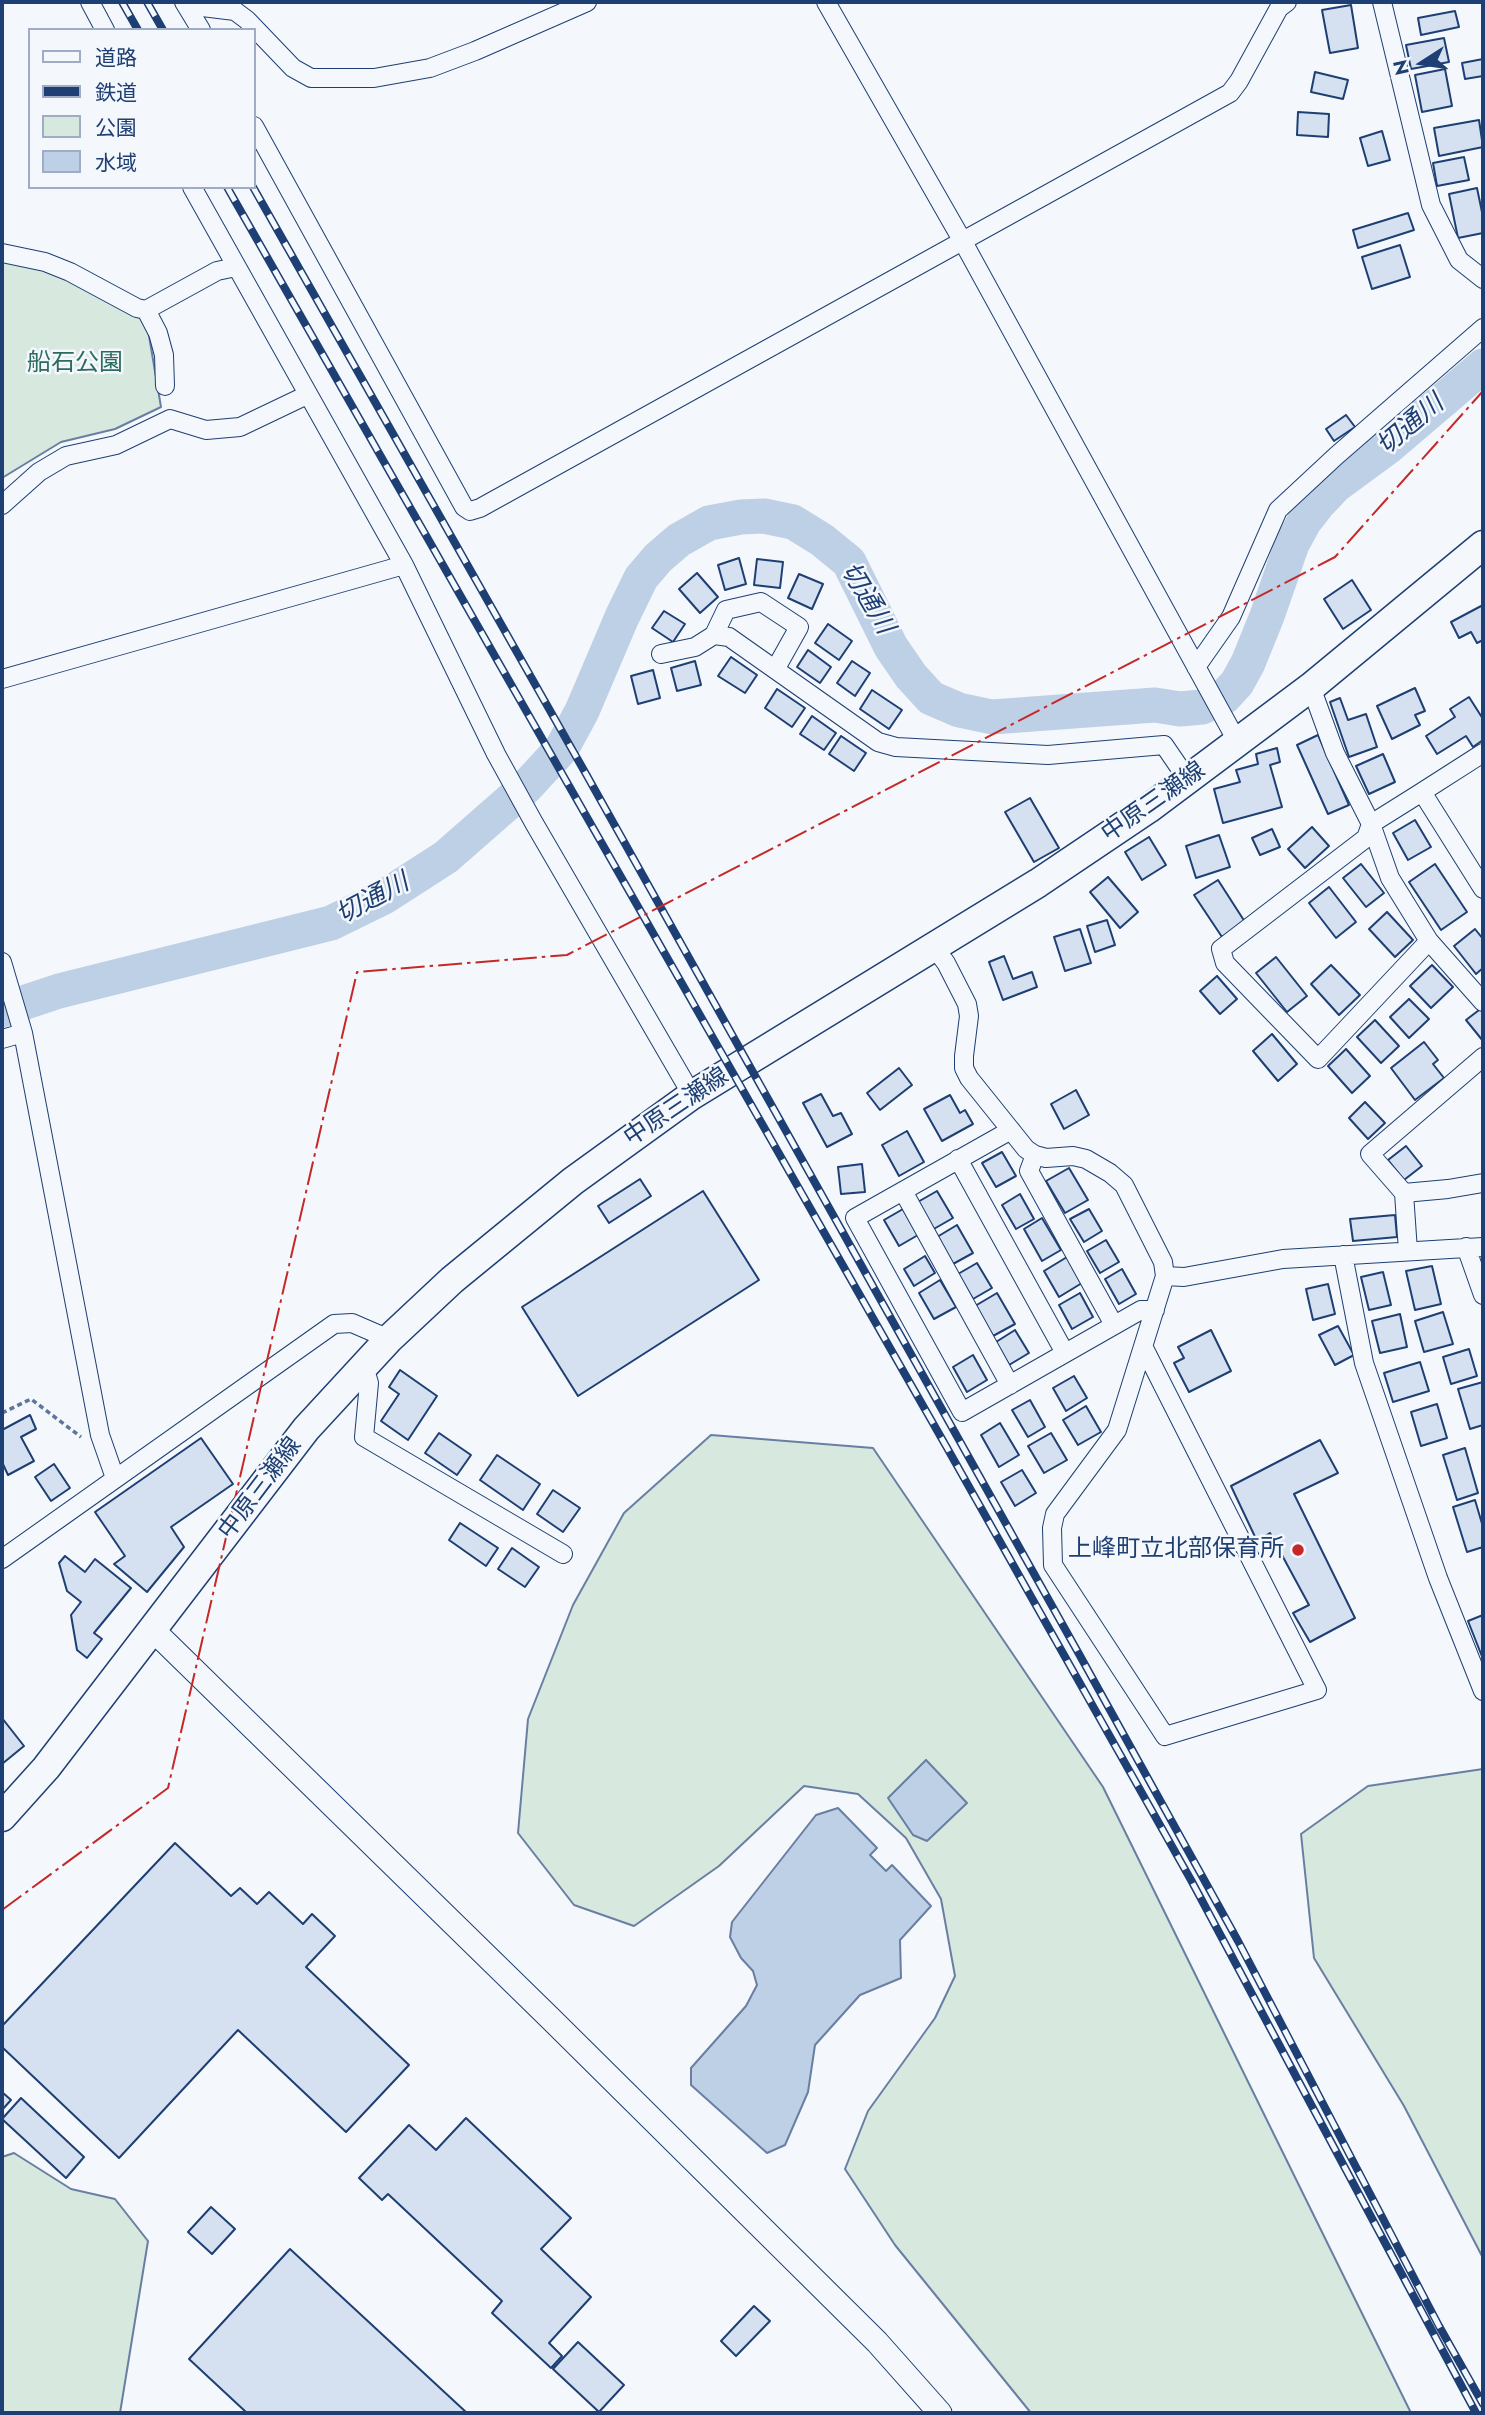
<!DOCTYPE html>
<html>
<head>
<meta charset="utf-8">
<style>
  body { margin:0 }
  #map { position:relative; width:1485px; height:2415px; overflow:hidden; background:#f4f7fb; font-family:Jost,"Noto Sans JP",sans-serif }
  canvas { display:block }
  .frame { position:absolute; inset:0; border:4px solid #1d3f73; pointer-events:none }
  .legend { position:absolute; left:28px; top:28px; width:228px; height:161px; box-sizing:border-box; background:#f4f7fb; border:2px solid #9eadc5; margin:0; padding:9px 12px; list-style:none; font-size:21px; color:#1d3f73 }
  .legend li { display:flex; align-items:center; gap:14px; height:35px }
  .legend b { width:35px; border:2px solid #9eadc5 }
  .north { position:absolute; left:1387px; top:28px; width:70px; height:70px; -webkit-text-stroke:5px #f4f7fb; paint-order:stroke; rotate:258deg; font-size:19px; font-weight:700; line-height:28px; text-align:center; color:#1d3f73 }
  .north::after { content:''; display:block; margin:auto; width:24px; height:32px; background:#1d3f73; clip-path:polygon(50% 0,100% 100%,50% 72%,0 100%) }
</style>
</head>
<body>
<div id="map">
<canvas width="1485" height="2415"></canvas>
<div class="frame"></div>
<ul class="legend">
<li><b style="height:9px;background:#f4f7fb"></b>道路</li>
<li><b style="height:9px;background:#1d3f73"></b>鉄道</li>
<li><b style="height:19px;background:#d7e8df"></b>公園</li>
<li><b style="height:19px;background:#bed0e5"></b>水域</li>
</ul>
<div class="north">N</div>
</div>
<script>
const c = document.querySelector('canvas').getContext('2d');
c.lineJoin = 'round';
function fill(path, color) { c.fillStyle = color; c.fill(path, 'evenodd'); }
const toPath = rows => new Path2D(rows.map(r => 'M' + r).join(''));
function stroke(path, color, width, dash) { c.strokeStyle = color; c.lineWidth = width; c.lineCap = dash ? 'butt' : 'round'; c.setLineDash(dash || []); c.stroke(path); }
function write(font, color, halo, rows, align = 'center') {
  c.font = font + ' Jost,"Noto Sans JP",sans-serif'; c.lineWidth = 5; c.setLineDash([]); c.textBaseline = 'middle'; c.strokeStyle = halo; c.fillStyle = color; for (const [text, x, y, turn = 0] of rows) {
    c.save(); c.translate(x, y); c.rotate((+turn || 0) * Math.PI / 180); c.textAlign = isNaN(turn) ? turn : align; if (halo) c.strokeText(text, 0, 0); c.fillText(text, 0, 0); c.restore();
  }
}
const green = toPath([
  [2,258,52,270,146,318,161,407,115,429,61,442,2,478,2,258],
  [711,1435,873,1448,1103,1787,1411,2413,1031,2413,895,2245,845,2169,868,2111,935,2018,955,1976,941,1899,906,1838,858,1794,804,1786,719,1866,634,1926,574,1905,518,1833,528,1719,573,1605,624,1513,711,1435],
  [1483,1769,1483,2258,1404,2106,1314,1958,1301,1834,1368,1786,1483,1769],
  [14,2153,71,2189,115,2199,148,2241,120,2413,2,2413,2,2157,14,2153]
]);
fill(green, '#d7e8df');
stroke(green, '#687fa3', 2);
const water = toPath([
  [926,1760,967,1803,927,1841,913,1835,888,1798,926,1760],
  [838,1808,877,1848,870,1855,886,1871,892,1865,931,1906,900,1940,901,1978,860,1995,815,2045,808,2092,785,2145,767,2153,691,2085,691,2068,746,2006,757,1985,753,1971,741,1958,730,1937,732,1922,816,1815,838,1808]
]);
fill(water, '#bed0e5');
stroke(water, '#687fa3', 2);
stroke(toPath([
  [2,1010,59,991,331,923,384,897,446,857,527,786,562,748,582,711,622,617,641,578,658,558,679,540,709,523,741,517,764,516,793,522,822,540,849,562,891,647,911,676,931,698,959,710,992,717,1155,705,1180,709,1202,707,1224,697,1237,683,1248,663,1267,616,1292,544,1304,522,1318,504,1335,486,1388,447,1483,366]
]), '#bed0e5', 35);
const building = toPath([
  [1351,5,1358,48,1330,53,1322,10,1351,5],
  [1455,11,1459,27,1421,35,1418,18,1455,11],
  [1444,38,1449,62,1411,69,1406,45,1444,38],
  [1483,59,1483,76,1465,79,1462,63,1483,59],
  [1445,69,1452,106,1422,112,1415,75,1445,69],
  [1315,72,1348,80,1343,99,1311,92,1315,72],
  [1298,112,1329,114,1328,137,1297,135,1298,112],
  [1479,120,1483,147,1439,156,1434,128,1479,120],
  [1382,131,1390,160,1368,166,1360,138,1382,131],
  [1464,157,1469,180,1437,186,1433,163,1464,157],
  [1477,188,1483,217,1483,233,1458,238,1449,194,1477,188],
  [1408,213,1414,230,1358,248,1353,230,1408,213],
  [1400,245,1410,277,1372,289,1362,257,1400,245],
  [1346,415,1355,427,1334,441,1326,429,1346,415],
  [739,558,746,584,725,590,718,565,739,558],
  [757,559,783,562,780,588,754,585,757,559],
  [697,573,718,597,700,613,679,589,697,573],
  [799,574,823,584,812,609,788,598,799,574],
  [1352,580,1371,610,1343,629,1324,599,1352,580],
  [1483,605,1483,640,1477,643,1471,632,1459,638,1451,622,1483,605],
  [664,611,685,624,673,642,652,628,664,611],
  [828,624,852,641,839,660,815,643,828,624],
  [808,650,831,667,820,683,797,667,808,650],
  [731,657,757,675,745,693,718,676,731,657],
  [695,661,701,685,677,691,671,668,695,661],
  [852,661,870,673,855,696,837,683,852,661],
  [653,670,660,698,638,704,631,676,653,670],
  [1415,688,1425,711,1415,715,1420,725,1392,739,1377,706,1415,688],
  [777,689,805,708,792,727,765,708,777,689],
  [872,690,902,710,889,729,860,709,872,690],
  [1469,697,1483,719,1483,740,1473,747,1466,736,1437,754,1426,736,1455,717,1450,709,1469,697],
  [1340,698,1348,720,1366,714,1377,747,1349,757,1330,702,1340,698],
  [812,716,836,733,824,750,800,734,812,716],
  [1318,735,1349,805,1328,814,1297,745,1318,735],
  [841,736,866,753,854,771,829,754,841,736],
  [1277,748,1280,762,1270,765,1282,807,1223,823,1214,789,1240,782,1236,770,1258,764,1256,754,1277,748],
  [1383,754,1395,782,1369,794,1356,766,1383,754],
  [1030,798,1059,848,1034,862,1005,812,1030,798],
  [1415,820,1431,847,1408,860,1393,833,1415,820],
  [1312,827,1329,846,1305,868,1288,849,1312,827],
  [1272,829,1280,847,1260,855,1252,838,1272,829],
  [1219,835,1230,867,1196,878,1186,846,1219,835],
  [1149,837,1166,865,1142,880,1125,852,1149,837],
  [1361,864,1384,893,1366,907,1343,878,1361,864],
  [1435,864,1467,912,1441,930,1409,882,1435,864],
  [1108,877,1138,912,1120,928,1090,892,1108,877],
  [1218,880,1245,922,1222,937,1194,895,1218,880],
  [1329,887,1356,922,1336,938,1309,903,1329,887],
  [1387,912,1413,940,1395,957,1369,929,1387,912],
  [1107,920,1115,945,1095,952,1087,926,1107,920],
  [1080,929,1091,963,1065,971,1054,937,1080,929],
  [1475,929,1483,939,1483,968,1476,974,1454,946,1475,929],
  [1004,956,1013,979,1032,972,1037,987,1003,1000,989,962,1004,956],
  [1276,957,1307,996,1287,1012,1256,973,1276,957],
  [1331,965,1360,995,1339,1015,1311,984,1331,965],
  [1432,965,1453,987,1431,1008,1410,986,1432,965],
  [1217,976,1237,999,1220,1014,1200,991,1217,976],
  [1409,999,1429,1019,1409,1038,1390,1017,1409,999],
  [1483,1007,1483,1041,1466,1020,1483,1007],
  [1375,1020,1399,1046,1381,1063,1357,1037,1375,1020],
  [1272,1034,1297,1064,1278,1081,1253,1051,1272,1034],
  [1424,1042,1438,1060,1433,1064,1444,1078,1415,1100,1391,1068,1424,1042],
  [1346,1049,1370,1076,1352,1093,1328,1066,1346,1049],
  [899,1068,912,1085,880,1110,867,1093,899,1068],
  [1076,1090,1089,1115,1064,1129,1051,1104,1076,1090],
  [821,1094,833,1116,841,1113,852,1134,827,1147,803,1103,821,1094],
  [950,1095,960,1113,965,1110,973,1124,942,1141,924,1109,950,1095],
  [1365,1102,1385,1123,1368,1139,1349,1118,1365,1102],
  [907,1131,924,1162,899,1176,882,1145,907,1131],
  [1406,1146,1422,1166,1404,1180,1388,1160,1406,1146],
  [1002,1152,1016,1176,996,1187,982,1163,1002,1152],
  [862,1164,865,1192,841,1194,838,1167,862,1164],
  [1069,1168,1088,1200,1065,1213,1046,1181,1069,1168],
  [640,1179,651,1196,609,1223,598,1206,640,1179],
  [703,1191,759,1280,578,1396,522,1307,703,1191],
  [937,1191,953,1218,932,1230,916,1203,937,1191],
  [1020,1194,1034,1219,1016,1229,1002,1205,1020,1194],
  [903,1209,918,1235,899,1246,884,1220,903,1209],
  [1089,1209,1102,1231,1084,1242,1070,1219,1089,1209],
  [1395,1215,1397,1237,1353,1241,1350,1219,1395,1215],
  [1042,1218,1061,1250,1042,1261,1024,1229,1042,1218],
  [957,1225,973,1253,953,1264,937,1237,957,1225],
  [1106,1240,1119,1262,1100,1273,1087,1251,1106,1240],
  [925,1256,935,1273,914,1286,904,1269,925,1256],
  [1067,1257,1082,1283,1059,1297,1044,1271,1067,1257],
  [977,1263,992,1288,973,1299,958,1274,977,1263],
  [1432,1266,1441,1304,1415,1310,1406,1271,1432,1266],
  [1122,1269,1136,1294,1119,1304,1105,1279,1122,1269],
  [1383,1272,1391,1305,1369,1310,1361,1277,1383,1272],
  [940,1280,956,1307,934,1319,919,1293,940,1280],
  [1328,1284,1335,1314,1313,1320,1306,1289,1328,1284],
  [997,1293,1015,1324,993,1336,975,1306,997,1293],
  [1080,1293,1093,1317,1072,1329,1059,1305,1080,1293],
  [1443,1312,1453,1344,1424,1352,1415,1321,1443,1312],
  [1400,1314,1407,1347,1380,1353,1372,1321,1400,1314],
  [1338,1326,1354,1355,1335,1365,1319,1335,1338,1326],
  [1015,1330,1029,1353,1009,1365,996,1342,1015,1330],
  [1211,1330,1231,1371,1189,1392,1174,1363,1184,1358,1178,1347,1211,1330],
  [1469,1349,1477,1376,1451,1384,1443,1357,1469,1349],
  [973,1355,987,1380,967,1392,953,1367,973,1355],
  [1420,1362,1429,1391,1393,1402,1384,1373,1420,1362],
  [400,1370,437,1396,408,1440,381,1421,399,1394,389,1387,400,1370],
  [1074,1376,1087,1398,1066,1411,1053,1388,1074,1376],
  [1483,1382,1483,1425,1470,1429,1458,1389,1483,1382],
  [1030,1400,1045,1427,1028,1437,1012,1410,1030,1400],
  [1437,1404,1447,1438,1421,1446,1411,1412,1437,1404],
  [1086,1406,1101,1432,1078,1445,1063,1420,1086,1406],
  [30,1415,36,1429,21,1437,34,1461,8,1475,2,1462,2,1430,30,1415],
  [1000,1423,1019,1455,999,1467,981,1435,1000,1423],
  [439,1433,471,1455,457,1475,425,1453,439,1433],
  [1051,1433,1067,1460,1044,1473,1028,1446,1051,1433],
  [201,1438,233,1484,171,1527,184,1547,147,1592,114,1564,125,1556,95,1512,201,1438],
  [1320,1440,1338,1473,1294,1494,1355,1618,1310,1642,1293,1613,1309,1605,1270,1533,1257,1541,1231,1486,1320,1440],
  [1465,1448,1478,1493,1457,1500,1443,1455,1465,1448],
  [497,1455,540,1484,523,1510,480,1480,497,1455],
  [54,1464,70,1488,51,1501,35,1477,54,1464],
  [1022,1470,1036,1493,1015,1506,1001,1482,1022,1470],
  [553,1490,580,1508,563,1532,537,1514,553,1490],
  [1475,1500,1483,1527,1483,1547,1467,1552,1453,1507,1475,1500],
  [460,1523,498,1548,486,1566,449,1540,460,1523],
  [512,1548,539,1567,525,1587,498,1569,512,1548],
  [65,1556,85,1572,95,1559,131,1588,94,1633,102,1639,87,1658,77,1650,71,1615,81,1602,67,1591,59,1563,65,1556],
  [1483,1615,1483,1659,1468,1621,1483,1615],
  [2,1718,24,1746,2,1764,2,1718],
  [175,1843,231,1896,240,1888,257,1904,269,1892,303,1924,312,1914,335,1936,306,1967,409,2065,346,2132,238,2030,119,2158,2,2047,2,2026,175,1843],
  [2,2092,11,2100,2,2110,2,2092],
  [21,2098,84,2157,66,2178,2,2119,21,2098],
  [466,2118,571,2218,541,2249,591,2297,549,2343,562,2356,551,2368,492,2313,502,2301,388,2194,382,2200,359,2178,409,2125,436,2150,466,2118],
  [211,2207,235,2229,212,2254,188,2232,211,2207],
  [290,2249,467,2413,247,2413,189,2359,290,2249],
  [754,2306,770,2321,736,2356,721,2341,754,2306],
  [578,2342,624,2385,599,2412,553,2369,578,2342]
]);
fill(building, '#d5e0f0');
stroke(building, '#1d3f73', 2);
const minor = toPath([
  [90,2,105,30],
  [184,2,201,30],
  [826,2,962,240,1238,743],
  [1382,2,1431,205,1459,260,1483,279],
  [186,5,235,11,247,20,293,68,311,78,374,78,430,68,475,51,587,2],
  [254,126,464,507,470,511,480,508,1230,93,1239,81,1279,8,1287,2],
  [192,187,404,565,496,754,534,823,692,1095],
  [2,253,45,262,70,272,137,308,146,310,217,271,236,267],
  [146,310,158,333,164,355,165,386],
  [2,505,39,472,66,456,116,445,170,419,206,430,240,427,307,395],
  [714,635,729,637,878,742,896,747,1048,755,1164,745,1188,780],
  [661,654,695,647,714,635,726,610,761,602,799,627,776,668],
  [1196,667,1231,617,1278,510,1336,456,1483,328],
  [2,679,404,565],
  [1311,687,1335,753,1371,824,1422,792,1483,889],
  [1422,792,1483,753],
  [1371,824,1366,838,1221,949,1225,963,1318,1059,1429,941],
  [1371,824,1390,878,1429,941,1483,1002],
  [934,947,946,963,967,1004,969,1016,964,1056,964,1068,969,1078,1026,1149,1035,1155,1046,1158,1073,1156,1086,1159,1110,1173,1124,1185,1163,1262,1165,1276,1117,1430,1055,1514,1052,1528,1053,1565,1165,1736,1317,1690,1144,1348],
  [2,962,23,1033,100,1435,115,1478],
  [2,1039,23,1033],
  [1011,1130,855,1218,962,1412,1141,1310,1155,1310],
  [1035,1155,1029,1171,1114,1325],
  [958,1159,1065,1353],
  [903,1191,1010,1385],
  [1404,1193,1448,1189,1483,1183],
  [1466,1247,1483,1295],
  [1408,1251,1404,1193,1370,1154,1483,1057],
  [1343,1255,1364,1363,1438,1578,1483,1691],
  [1165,1276,1184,1277,1283,1259,1483,1247],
  [364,1367,369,1383,364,1437,563,1554],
  [2,1559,334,1324,352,1323,389,1339]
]);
const tertiary = toPath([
  [154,1631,552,2020,877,2342,940,2413]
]);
const primary = toPath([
  [2,1817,46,1768,306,1429,389,1339,452,1280,573,1181,692,1095,1038,883,1148,809,1311,687,1483,545]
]);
stroke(minor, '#1d3f73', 20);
stroke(tertiary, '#1d3f73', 25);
stroke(primary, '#1d3f73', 31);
stroke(toPath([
  [2,1413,31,1399,81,1437]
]), '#5e769c', 3.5, [5, 3.5]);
stroke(minor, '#f4f7fb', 18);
stroke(tertiary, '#f4f7fb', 23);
stroke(primary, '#f4f7fb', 28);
const rail = toPath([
  [122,2,138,30],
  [147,2,163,30],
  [227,187,946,1446,1191,1880,1476,2413],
  [253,187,586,774,1079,1654,1238,1941,1439,2326,1483,2404]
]);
stroke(rail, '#1d3f73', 8);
stroke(rail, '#f4f7fb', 5, [16]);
stroke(toPath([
  [2,1910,168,1788,357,972,567,955,1335,557,1483,391]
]), '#c62828', 2, [24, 5, 3.5, 5]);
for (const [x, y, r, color] of [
  [1298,1550,7,"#c62828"]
]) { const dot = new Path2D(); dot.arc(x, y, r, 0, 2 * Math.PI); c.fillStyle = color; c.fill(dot); stroke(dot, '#f4f7fb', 2.5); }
write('24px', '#2c6c60', '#f4f7fb', [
  ["船石公園",75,364]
]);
write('24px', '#1d3f73', '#f4f7fb', [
  ["中原三瀬線",1154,803,-35],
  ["中原三瀬線",677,1108,-34],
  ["中原三瀬線",261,1489,-53]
]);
write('24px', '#1d3f73', '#f4f7fb', [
  ["上峰町立北部保育所",1284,1550]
], 'right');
write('italic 26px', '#1d3f73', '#f4f7fb', [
  ["切通川",1411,426,-40],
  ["切通川",866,599,59],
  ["切通川",373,900,-28]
]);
</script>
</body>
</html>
